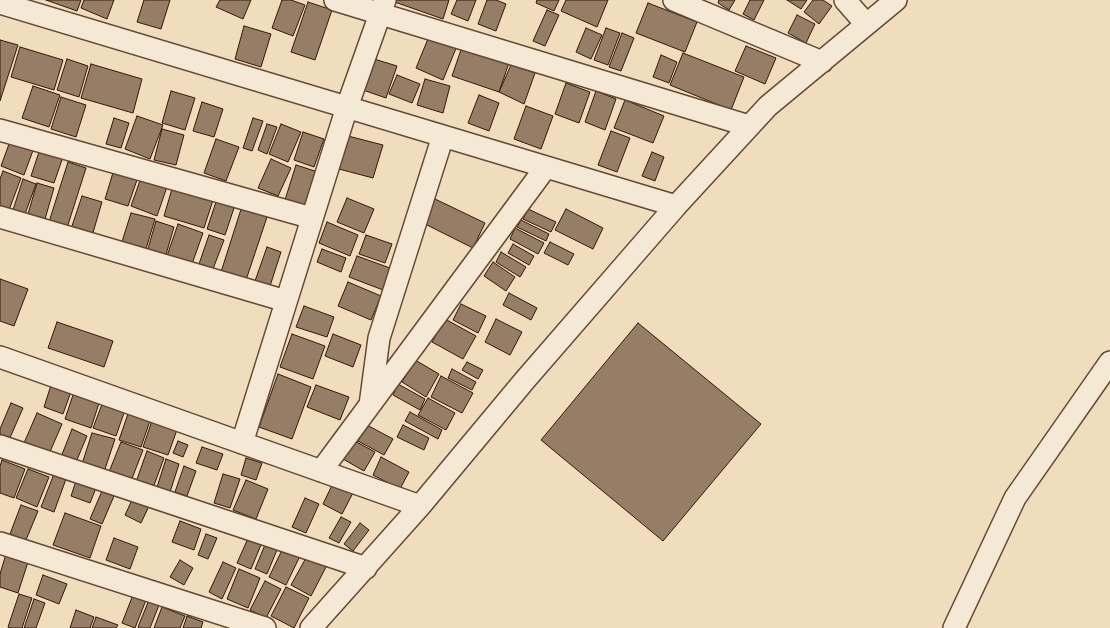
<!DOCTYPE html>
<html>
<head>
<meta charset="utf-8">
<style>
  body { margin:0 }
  canvas { display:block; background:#efddbe }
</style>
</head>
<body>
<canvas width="1110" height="628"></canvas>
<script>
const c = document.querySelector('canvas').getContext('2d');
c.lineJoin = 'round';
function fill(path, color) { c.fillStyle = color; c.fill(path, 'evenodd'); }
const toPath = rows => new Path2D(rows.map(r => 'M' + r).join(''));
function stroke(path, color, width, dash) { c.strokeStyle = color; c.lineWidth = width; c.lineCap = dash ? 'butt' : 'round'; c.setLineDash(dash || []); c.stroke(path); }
const building = toPath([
  [46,0,81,0,77,11,46,0],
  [84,0,114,0,107,19,81,8,84,0],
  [144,0,170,0,161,29,137,22,144,0],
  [220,0,251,0,243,19,216,7,220,0],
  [282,0,291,0,305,5,293,36,272,28,282,0],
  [389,0,449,0,443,19,389,0],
  [457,0,476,0,468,21,451,14,457,0],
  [487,0,496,0,506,4,496,31,478,24,487,0],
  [537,0,559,0,554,11,536,3,537,0],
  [566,0,608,0,597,27,561,11,566,0],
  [719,0,735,0,729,10,718,3,719,0],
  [750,0,764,0,754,20,743,14,750,0],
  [787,0,807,0,801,9,787,0],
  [813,0,823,0,832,6,819,24,804,12,813,0],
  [308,2,332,10,315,60,291,52,308,2],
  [648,3,697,22,685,52,636,33,648,3],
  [547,10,559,15,545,46,533,41,547,10],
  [797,15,815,24,806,43,788,33,797,15],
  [244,26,271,34,261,67,235,59,244,26],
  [586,28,602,35,591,59,576,52,586,28],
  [606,28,620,33,608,65,594,60,606,28],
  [622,33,634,38,621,71,609,67,622,33],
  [430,34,457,46,443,80,416,68,430,34],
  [0,40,18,45,0,101,0,40],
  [463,44,510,60,499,92,452,76,463,44],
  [746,46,776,58,765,84,735,71,746,46],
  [20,47,63,60,54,90,11,77,20,47],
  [683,53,744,77,731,110,670,85,683,53],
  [661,55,677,62,669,83,653,77,661,55],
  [67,59,88,66,79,97,57,90,67,59],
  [374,59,397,66,386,98,363,90,374,59],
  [91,64,142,79,133,113,81,98,91,64],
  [511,65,535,73,524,104,499,92,511,65],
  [397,75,420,84,412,103,389,94,397,75],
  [425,79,450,86,443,113,417,105,425,79],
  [566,83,590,92,579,123,555,114,566,83],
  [33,86,60,95,49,127,22,118,33,86],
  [171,91,195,98,185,130,162,123,171,91],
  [596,91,616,99,605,130,585,122,596,91],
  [479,95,499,103,489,131,468,123,479,95],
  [61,97,86,105,76,137,51,129,61,97],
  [625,100,664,116,653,143,614,128,625,100],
  [202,102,223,109,214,137,193,131,202,102],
  [526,106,553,116,541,149,514,139,526,106],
  [137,116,163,125,150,159,125,149,137,116],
  [114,118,129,123,121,148,106,144,114,118],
  [253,118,263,121,252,151,243,148,253,118],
  [267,124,277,127,267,154,258,150,267,124],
  [281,124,301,132,288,162,269,154,281,124],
  [162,129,184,135,176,165,154,160,162,129],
  [611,131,630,138,617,172,598,165,611,131],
  [303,132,324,139,314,167,294,160,303,132],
  [12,136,35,145,24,175,1,166,12,136],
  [348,136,383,145,373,178,339,169,348,136],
  [216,139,239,147,226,181,204,173,216,139],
  [41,146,64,154,54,183,31,176,41,146],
  [652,152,664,157,655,181,642,176,652,152],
  [271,159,291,168,278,196,258,188,271,159],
  [68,162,86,168,67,228,49,222,68,162],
  [296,165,318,172,306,210,284,203,296,165],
  [115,166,139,174,128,206,105,199,115,166],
  [3,171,21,178,9,210,0,207,0,179,3,171],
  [142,175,168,184,157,216,131,206,142,175],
  [23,179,36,184,25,214,13,210,23,179],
  [174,182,215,194,204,228,164,216,174,182],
  [37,183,54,188,45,219,28,214,37,183],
  [82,196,102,202,92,236,71,229,82,196],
  [347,198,374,209,364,233,337,222,347,198],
  [217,199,235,205,225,235,207,229,217,199],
  [435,199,485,223,473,248,423,223,435,199],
  [243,203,269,211,246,280,221,272,243,203],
  [528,209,556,222,551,232,523,219,528,209],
  [566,209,603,228,593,249,555,230,566,209],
  [131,213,155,219,145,252,121,245,131,213],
  [521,220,549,234,546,241,517,227,521,220],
  [156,221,174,227,165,258,147,252,156,221],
  [327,222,358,235,350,256,319,243,327,222],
  [178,224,203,233,192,264,167,256,178,224],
  [515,228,544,243,538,254,510,239,515,228],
  [209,235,224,240,213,269,199,264,209,235],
  [366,235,392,244,385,263,359,254,366,235],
  [550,242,574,254,568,265,544,253,550,242],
  [513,244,534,256,529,265,508,253,513,244],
  [267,247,281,252,270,286,255,281,267,247],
  [322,249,346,258,341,272,317,262,322,249],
  [501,252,526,267,520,277,496,262,501,252],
  [357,256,390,268,383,290,349,277,357,256],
  [493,262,515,277,506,291,484,276,493,262],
  [0,279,28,289,14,326,0,321,0,279],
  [348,282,381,296,371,320,338,306,348,282],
  [509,293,537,308,531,320,503,305,509,293],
  [461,304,486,316,478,333,453,320,461,304],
  [304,306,334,317,327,337,296,327,304,306],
  [445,319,476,336,463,359,432,342,445,319],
  [496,319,522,332,510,355,485,342,496,319],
  [57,322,113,341,104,367,48,348,57,322],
  [638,323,761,424,663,541,541,440,638,323],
  [292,334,325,346,313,379,280,367,292,334],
  [333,334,361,345,353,367,325,356,333,334],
  [415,360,439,374,426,397,402,382,415,360],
  [467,362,483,370,478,379,462,370,467,362],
  [452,369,476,382,472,390,448,378,452,369],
  [278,374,311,387,292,439,259,427,278,374],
  [441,376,473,393,462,413,431,397,441,376],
  [52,382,72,389,63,414,44,407,52,382],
  [398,384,425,399,420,410,393,395,398,384],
  [316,385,349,397,340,420,307,407,316,385],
  [75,389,101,397,91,428,65,419,75,389],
  [428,398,455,413,446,430,418,415,428,398],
  [104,399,126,407,116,436,93,428,104,399],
  [11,403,23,408,9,440,0,436,0,429,11,403],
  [130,408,152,415,141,447,119,440,130,408],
  [410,412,442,430,438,439,405,421,410,412],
  [37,413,62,424,49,454,24,443,37,413],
  [154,415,179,424,168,455,143,447,154,415],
  [367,425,393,439,384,455,358,441,367,425],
  [403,425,429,438,424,450,397,437,403,425],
  [72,429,87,436,76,462,61,457,72,429],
  [92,433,115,439,104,472,82,464,92,433],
  [353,440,375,452,364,471,343,459,353,440],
  [178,441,188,445,183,457,173,453,178,441],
  [121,442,143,450,131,481,109,472,121,442],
  [202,447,223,454,217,470,196,463,202,447],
  [147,451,164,458,153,488,136,482,147,451],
  [381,457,409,472,400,489,373,475,381,457],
  [246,458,262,463,256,480,241,475,246,458],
  [166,459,179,464,170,492,157,487,166,459],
  [2,460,25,469,14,498,0,493,0,466,2,460],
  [184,466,196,471,187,496,175,492,184,466],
  [28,469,49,477,37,507,16,498,28,469],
  [54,474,66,479,54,512,41,507,54,474],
  [223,474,240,479,230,508,214,503,223,474],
  [246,480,268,489,256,519,233,510,246,480],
  [76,481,96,488,90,503,71,496,76,481],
  [334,481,354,491,342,514,323,504,334,481],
  [102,491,114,496,102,524,90,519,102,491],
  [133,498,149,506,141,523,125,515,133,498],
  [305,498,319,504,306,533,292,527,305,498],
  [21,505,38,511,26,540,10,534,21,505],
  [65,513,101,526,90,558,53,545,65,513],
  [341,517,351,522,339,543,329,538,341,517],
  [180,521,201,529,194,550,172,542,180,521],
  [360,523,369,530,353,551,344,544,360,523],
  [206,534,217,538,208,559,198,555,206,534],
  [250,534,263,540,251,569,237,563,250,534],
  [114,538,138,547,130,569,106,560,114,538],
  [267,540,279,545,267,574,255,569,267,540],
  [283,548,300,556,286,585,269,577,283,548],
  [6,554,28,562,18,593,0,587,0,574,6,554],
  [307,556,326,567,311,596,291,585,307,556],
  [180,560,193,568,184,585,170,577,180,560],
  [223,562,236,568,222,599,209,592,223,562],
  [239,569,260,578,248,608,227,599,239,569],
  [43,575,67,584,59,604,36,595,43,575],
  [265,581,281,589,266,618,250,610,265,581],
  [286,587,309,598,294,628,271,616,286,587],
  [19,594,32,598,22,628,11,628,8,627,19,594],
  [133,595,146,600,135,628,122,623,133,595],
  [34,599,45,603,36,628,24,628,34,599],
  [149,600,159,605,150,628,139,628,138,627,149,600],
  [162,607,185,616,180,628,154,628,162,607],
  [76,610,94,617,90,628,70,628,76,610],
  [187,616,203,622,201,628,183,628,187,616],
  [96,617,118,625,116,628,92,628,96,617]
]);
fill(building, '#967e66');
stroke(building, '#351706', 1);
const minor = toPath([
  [335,0,749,126],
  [674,0,822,62],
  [845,0,866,24],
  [0,3,676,206],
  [0,130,312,218],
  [0,217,286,301],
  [0,357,420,506],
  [370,405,379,338,443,136],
  [242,443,347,107,385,0],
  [0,446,366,568],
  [321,471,546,167],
  [0,543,265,628],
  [311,628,420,506,525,380,676,206,768,106,896,0],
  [954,628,1015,498,1110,362]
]);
stroke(minor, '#644834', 24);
stroke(minor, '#f5e9d5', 21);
</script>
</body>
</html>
